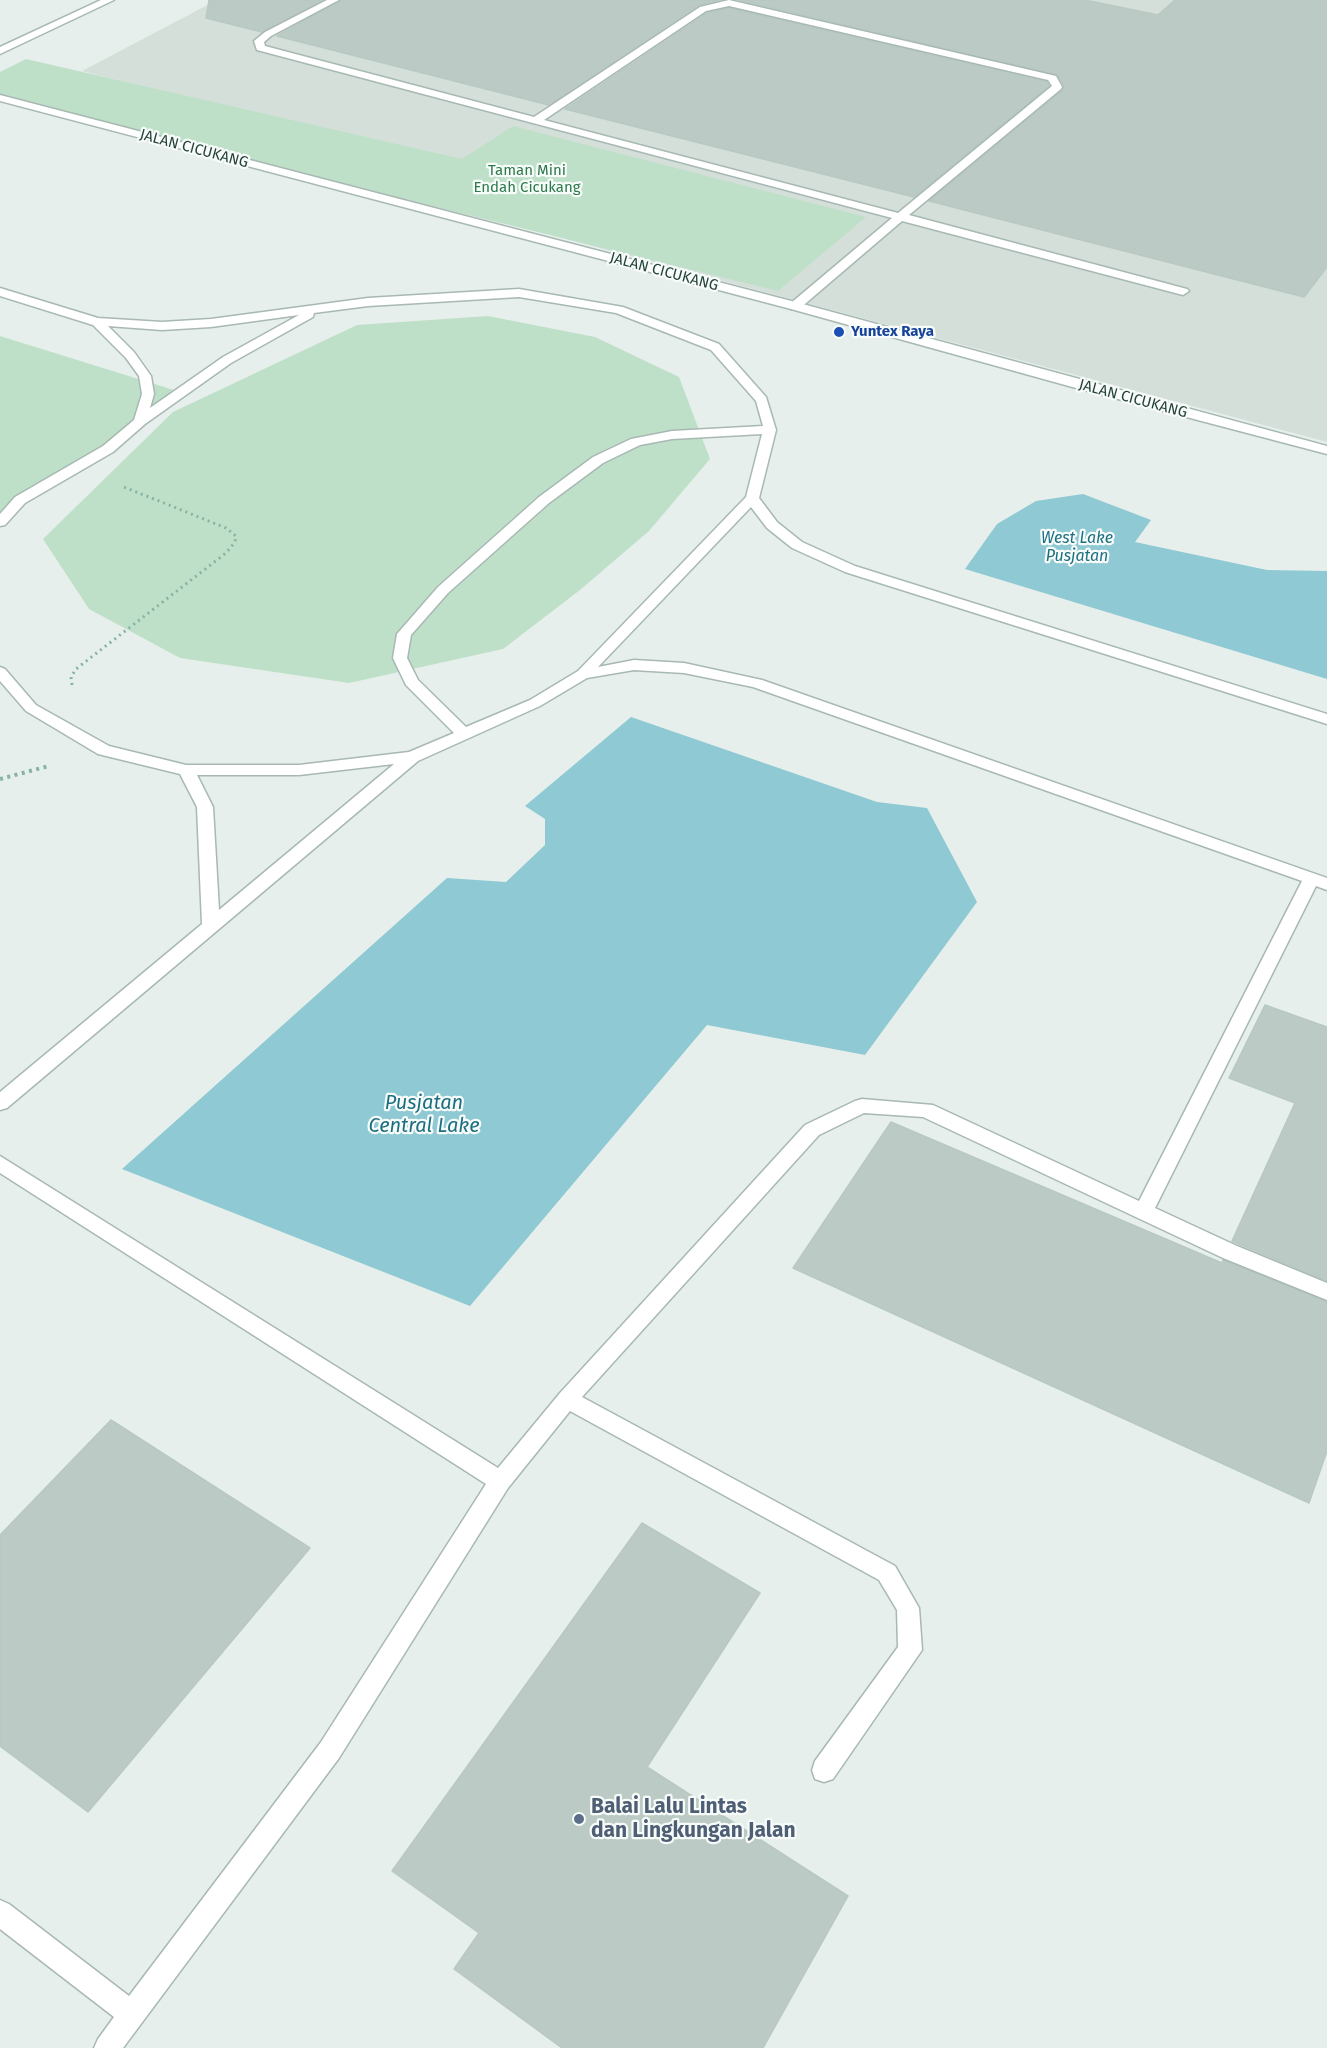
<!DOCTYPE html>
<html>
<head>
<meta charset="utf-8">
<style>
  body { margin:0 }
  canvas { display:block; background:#e6efeb }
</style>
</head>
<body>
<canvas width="1327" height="2048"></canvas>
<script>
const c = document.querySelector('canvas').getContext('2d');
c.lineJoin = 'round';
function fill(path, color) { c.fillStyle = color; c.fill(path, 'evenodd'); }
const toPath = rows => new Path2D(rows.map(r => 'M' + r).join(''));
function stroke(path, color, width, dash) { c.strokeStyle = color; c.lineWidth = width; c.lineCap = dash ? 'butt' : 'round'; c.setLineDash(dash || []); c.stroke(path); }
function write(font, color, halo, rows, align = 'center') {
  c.font = font + ' "Fira Sans",sans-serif'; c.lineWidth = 4.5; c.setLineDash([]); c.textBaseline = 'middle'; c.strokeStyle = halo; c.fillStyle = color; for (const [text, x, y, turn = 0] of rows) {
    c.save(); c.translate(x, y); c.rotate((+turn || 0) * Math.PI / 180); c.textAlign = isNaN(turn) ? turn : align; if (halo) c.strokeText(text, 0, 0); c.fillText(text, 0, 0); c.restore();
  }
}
fill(toPath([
  [217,0,1327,0,1327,442,191,139,238,111,82,71]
]), '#d4dfda');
fill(toPath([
  [26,59,462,159,513,126,866,217,778,291,0,100,0,72],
  [488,316,595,337,679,377,710,459,649,531,580,590,503,649,349,683,180,658,89,609,43,539,173,412,357,325],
  [0,336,177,391,0,519]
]), '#bfe0c8');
fill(toPath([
  [1083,494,1151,520,1135,542,1267,570,1327,571,1327,679,965,569,997,524,1036,501],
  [631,717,877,802,927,808,977,902,865,1055,707,1025,470,1306,122,1169,447,878,506,882,545,845,545,819,525,806]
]), '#8ec9d4');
const building = toPath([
  [209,0,322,0,262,32,206,18,209,0],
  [341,0,719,0,699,5,549,105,277,36,341,0],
  [739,0,1085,0,1158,15,1175,0,1327,0,1327,267,1304,297,929,201,1062,91,1064,86,1058,75,739,0],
  [729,8,1047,82,1049,86,914,197,565,109,707,13,729,8],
  [1265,1005,1327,1027,1327,1281,1232,1241,1295,1103,1229,1078,1265,1005],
  [891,1122,1222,1263,1223,1260,1327,1302,1327,1451,1309,1503,793,1268,891,1122],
  [111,1420,310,1548,88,1812,0,1746,0,1535,111,1420],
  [642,1523,760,1593,647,1767,848,1896,763,2048,562,2048,454,1969,479,1933,392,1871,642,1523]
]);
fill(building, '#bbcac4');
stroke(building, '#b8c9c2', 1.5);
const lane = toPath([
  [327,0,339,0,271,36,264,42,265,46,534,117,700,7,729,0,1056,76,1062,87,1061,89,909,215,1187,289,1189,291,1183,295,902,221,799,309,791,309,791,303,892,218,257,50,254,41,265,32,327,0],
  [729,6,1048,80,1052,86,898,213,544,120,706,11,729,6],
  [0,288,98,318,162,322,211,319,368,298,519,289,623,307,719,344,766,397,776,430,759,498,777,522,802,542,855,566,1327,714,1327,724,845,572,792,548,767,528,751,507,598,667,634,660,684,663,762,680,1327,878,1327,890,1316,886,1155,1208,1237,1246,1327,1283,1327,1300,1223,1258,923,1117,864,1113,819,1135,582,1397,895,1566,919,1608,922,1650,833,1779,824,1782,815,1779,812,1770,815,1761,898,1647,897,1610,879,1580,570,1411,508,1488,339,1758,123,2048,94,2048,98,2039,114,2017,0,1929,0,1900,9,1904,129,1996,321,1742,486,1484,0,1173,0,1156,498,1468,560,1393,805,1125,855,1101,862,1099,933,1105,1139,1201,1302,881,753,687,684,673,634,670,587,678,540,706,418,761,7,1108,0,1110,0,1092,202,924,197,807,180,774,98,754,26,711,0,681,0,667,5,669,36,705,109,746,186,765,299,765,409,752,454,733,406,685,393,658,397,634,438,587,539,497,593,457,631,439,672,431,763,426,756,401,711,350,616,313,519,297,368,306,314,313,313,317,231,363,145,424,113,452,25,503,5,525,0,526,0,514,15,497,103,446,134,420,142,394,139,376,126,358,93,325,0,296,0,288],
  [299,315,223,357,150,408,154,394,151,376,134,352,108,326,162,330,211,327,299,315],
  [762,434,746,497,578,671,530,700,466,727,418,680,407,658,411,635,448,593,549,503,603,463,640,445,672,439,762,434],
  [394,764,219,910,213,807,197,775,299,775,394,764]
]);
const street = toPath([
  [101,0,114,0,0,54,0,47,101,0],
  [0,95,799,303,1327,446,1327,454,1076,388,791,309,0,101,0,95]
]);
stroke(lane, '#a8b8b2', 3);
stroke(street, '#a8b8b2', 3);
stroke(toPath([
  [72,685,71,677,76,669,226,553,235,542,236,536,226,528,124,487]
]), '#86b3a5', 3, [2, 4]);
stroke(toPath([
  [0,779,49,766]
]), '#86b3a5', 4, [3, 4.5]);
fill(lane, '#fff');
fill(street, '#fff');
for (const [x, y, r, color] of [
  [839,332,6,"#1a4fb4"],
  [579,1819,6,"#5c6f8a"]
]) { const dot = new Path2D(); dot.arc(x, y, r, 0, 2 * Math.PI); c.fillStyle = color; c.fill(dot); stroke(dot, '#f7fbf9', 2); }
write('15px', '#24423a', '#f7fbf9', [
  ["JALAN CICUKANG",194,149,15],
  ["JALAN CICUKANG",664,272,15],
  ["JALAN CICUKANG",1133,399,15]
]);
write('15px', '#2d7a4b', '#f7fbf9', [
  ["Taman Mini",527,171],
  ["Endah Cicukang",527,188]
]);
write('bold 15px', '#164399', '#f7fbf9', [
  ["Yuntex Raya",851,332]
], 'left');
write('italic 16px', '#1c6f80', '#f7fbf9', [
  ["West Lake",1077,539],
  ["Pusjatan",1077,557]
]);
write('italic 20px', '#1c6f80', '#f7fbf9', [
  ["Pusjatan",424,1103],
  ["Central Lake",424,1126]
]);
write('bold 21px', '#4e5e75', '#f7fbf9', [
  ["Balai Lalu Lintas",591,1807],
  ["dan Lingkungan Jalan",591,1831]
], 'left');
</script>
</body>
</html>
